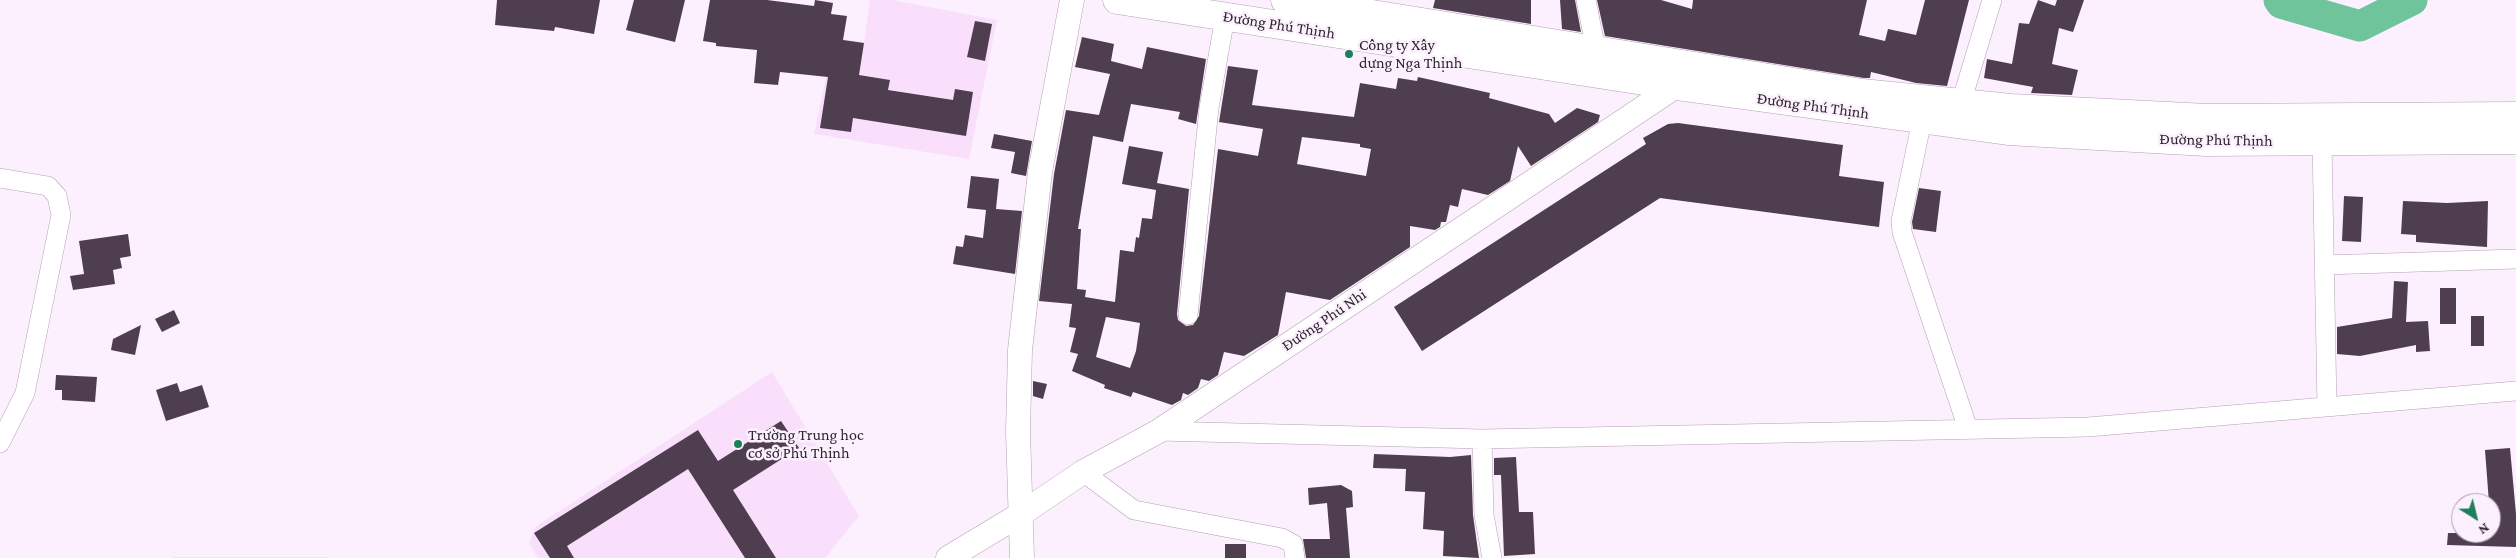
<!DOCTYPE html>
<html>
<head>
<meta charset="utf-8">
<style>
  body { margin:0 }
  #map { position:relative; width:2516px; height:558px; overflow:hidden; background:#fdf0fe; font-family:"Crimson Pro",serif }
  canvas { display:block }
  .north { position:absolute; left:2451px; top:493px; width:50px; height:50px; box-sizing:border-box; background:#fdf0fe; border:1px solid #a99eaa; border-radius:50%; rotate:144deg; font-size:14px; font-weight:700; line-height:20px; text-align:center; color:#2b242c }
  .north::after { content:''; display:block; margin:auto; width:18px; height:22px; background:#1c8059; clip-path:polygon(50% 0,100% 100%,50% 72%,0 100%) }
</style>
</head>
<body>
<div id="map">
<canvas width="2516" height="558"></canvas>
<div class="north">N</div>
</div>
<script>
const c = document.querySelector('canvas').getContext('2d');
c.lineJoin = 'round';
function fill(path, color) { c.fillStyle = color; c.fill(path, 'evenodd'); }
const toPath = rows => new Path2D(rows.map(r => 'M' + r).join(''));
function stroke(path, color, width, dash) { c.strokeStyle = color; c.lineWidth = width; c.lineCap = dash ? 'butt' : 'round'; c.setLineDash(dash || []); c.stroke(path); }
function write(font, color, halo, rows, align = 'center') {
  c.font = font + ' "Crimson Pro",serif'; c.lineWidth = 5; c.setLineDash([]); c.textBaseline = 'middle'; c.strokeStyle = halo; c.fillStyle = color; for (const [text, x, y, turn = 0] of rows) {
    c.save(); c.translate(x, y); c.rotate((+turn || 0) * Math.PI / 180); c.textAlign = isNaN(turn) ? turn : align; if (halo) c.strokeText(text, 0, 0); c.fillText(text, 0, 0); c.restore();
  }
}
fill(toPath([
  [870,0,893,0,997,20,969,159,814,134,834,38,864,42],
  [772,372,859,516,825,558,538,558,529,544,535,527],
  [330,557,330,558,172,558,173,557]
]), '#f9dffb');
stroke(toPath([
  [2279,0,2281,3,2360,26,2412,0]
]), '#70c49c', 31);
fill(toPath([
  [497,0,600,0,594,34,555,27,554,31,495,25],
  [634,0,685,0,675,42,626,30],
  [710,0,767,0,814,6,815,0,833,3,831,14,847,16,843,40,864,43,859,75,890,80,888,90,953,100,955,89,973,92,966,136,853,118,851,132,820,128,828,77,780,72,778,85,754,83,757,50,716,46,716,43,703,41],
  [1435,0,1531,0,1531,24,1433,8],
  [1560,0,1575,0,1581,32,1562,29],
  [1597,0,1661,0,1692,9,1693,0,1867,0,1859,35,1885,41,1888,29,1916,35,1925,0,1969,0,1947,86,1916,83,1871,72,1870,78,1864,78,1605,36],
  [2038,0,2055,6,2057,0,2084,0,2073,32,2059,28,2052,64,2078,70,2072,95,2031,93,2033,87,1984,78,1987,59,2012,64,2019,23,2029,24],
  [975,21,992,24,985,61,967,57],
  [1082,37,1114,44,1111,61,1142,69,1147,47,1206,59,1196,124,1178,119,1180,112,1131,104,1123,142,1093,136,1078,229,1081,229,1077,289,1086,290,1085,297,1115,302,1120,250,1134,252,1136,237,1139,238,1142,218,1152,219,1156,190,1122,184,1129,146,1163,152,1157,183,1189,189,1177,314,1178,320,1186,326,1193,325,1199,316,1218,149,1258,156,1263,129,1219,122,1228,66,1258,70,1252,105,1354,117,1360,83,1396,89,1398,78,1417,81,1418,77,1490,93,1489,98,1549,114,1555,123,1577,108,1600,115,1598,122,1531,166,1518,146,1510,181,1488,195,1462,189,1458,207,1450,205,1446,222,1441,222,1440,227,1435,230,1410,226,1410,247,1330,300,1286,292,1278,335,1244,356,1224,352,1218,375,1209,381,1201,379,1198,388,1188,395,1183,393,1181,400,1172,405,1133,392,1131,397,1104,388,1105,385,1072,371,1078,354,1070,352,1076,328,1069,327,1072,304,1039,301,1054,174,1066,110,1099,115,1110,74,1075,67],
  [1302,137,1360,144,1360,147,1371,149,1366,176,1297,164],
  [1106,317,1140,323,1136,351,1130,368,1096,357],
  [1678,123,1843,145,1839,176,1884,182,1879,227,1660,198,1422,351,1394,307,1646,144,1643,138,1668,124],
  [994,134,1032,141,1026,176,1011,173,1015,152,991,148],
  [971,176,999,179,996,209,1022,211,1015,274,953,264,956,246,963,247,965,235,983,238,986,210,967,208],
  [1919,188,1941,191,1936,232,1913,229,1912,222],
  [2344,196,2363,197,2361,242,2342,241],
  [2403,201,2447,203,2488,201,2487,247,2416,242,2416,235,2401,234],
  [128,234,131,256,120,258,122,268,113,270,115,284,73,290,70,276,84,274,79,241],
  [2394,281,2408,282,2406,322,2428,321,2430,351,2416,352,2416,345,2360,356,2337,354,2337,327,2392,318],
  [2440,288,2456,288,2456,324,2440,324],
  [174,310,180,323,162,332,155,319],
  [2471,316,2484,316,2484,346,2471,346],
  [141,325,135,355,111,350,113,339],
  [56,375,97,377,95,402,62,400,62,390,55,390],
  [1033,381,1047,384,1043,399,1033,396],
  [177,383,180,392,202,385,209,407,166,421,156,390],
  [781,421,799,448,733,490,776,558,745,558,688,469,567,546,574,558,550,558,534,533,698,430,718,461],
  [2510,448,2516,514,2516,547,2447,545,2448,533,2491,533,2491,503,2489,503,2485,450],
  [1374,454,1450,457,1471,455,1473,515,1479,558,1443,556,1444,531,1423,529,1425,492,1405,491,1406,469,1373,468],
  [1516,457,1519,512,1533,512,1535,554,1504,556,1501,475,1494,475,1494,458],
  [1341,485,1352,491,1353,507,1346,508,1350,558,1306,558,1303,539,1330,539,1327,503,1309,505,1308,488],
  [1225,544,1246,544,1246,558,1225,558]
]), '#4f3e50');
const minor = toPath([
  [1586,0,1596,50],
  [1961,103,1992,0],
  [1922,120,1901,221,1902,232,1968,429],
  [2322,141,2327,407],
  [0,178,48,186,57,196,61,215,25,393,0,443],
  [2324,265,2516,259],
  [1188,315,1209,108,1225,17],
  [1159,431,1482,439,2088,427,2516,391],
  [1482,439,1484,515,1492,558],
  [1083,472,1134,510,1282,538,1293,544,1295,558]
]);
const tertiary = toPath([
  [948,558,1021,514,1083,472,1159,431,1676,86,1678,76],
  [1022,558,1018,431,1020,350,1040,172,1072,0]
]);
const trunk = toPath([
  [1117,0,1676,86,2008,131,2207,142,2516,140],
  [1285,0,1862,93,2011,108,2207,118,2516,116]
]);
stroke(minor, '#b3a0b5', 20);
stroke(tertiary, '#b3a0b5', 25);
stroke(trunk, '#b3a0b5', 29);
stroke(minor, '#fff', 19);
stroke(tertiary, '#fff', 24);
stroke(trunk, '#fff', 28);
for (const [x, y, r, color] of [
  [1349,54,5,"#1c8059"],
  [738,444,5,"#1c8059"]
]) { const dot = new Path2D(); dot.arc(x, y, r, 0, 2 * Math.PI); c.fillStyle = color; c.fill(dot); stroke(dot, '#fdf0fe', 2); }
write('16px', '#2b242c', '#fdf0fe', [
  ["Đường Phú Thịnh",1279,25,9],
  ["Đường Phú Thịnh",1813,106,8],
  ["Đường Phú Thịnh",2216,140,1],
  ["Đường Phú Nhi",1324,320,-34]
]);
write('16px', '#2b242c', '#fdf0fe', [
  ["Công ty Xây",1359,45],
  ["dựng Nga Thịnh",1359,63],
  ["Trường Trung học",748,435],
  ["cơ sở Phú Thịnh",748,453]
], 'left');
</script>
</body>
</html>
